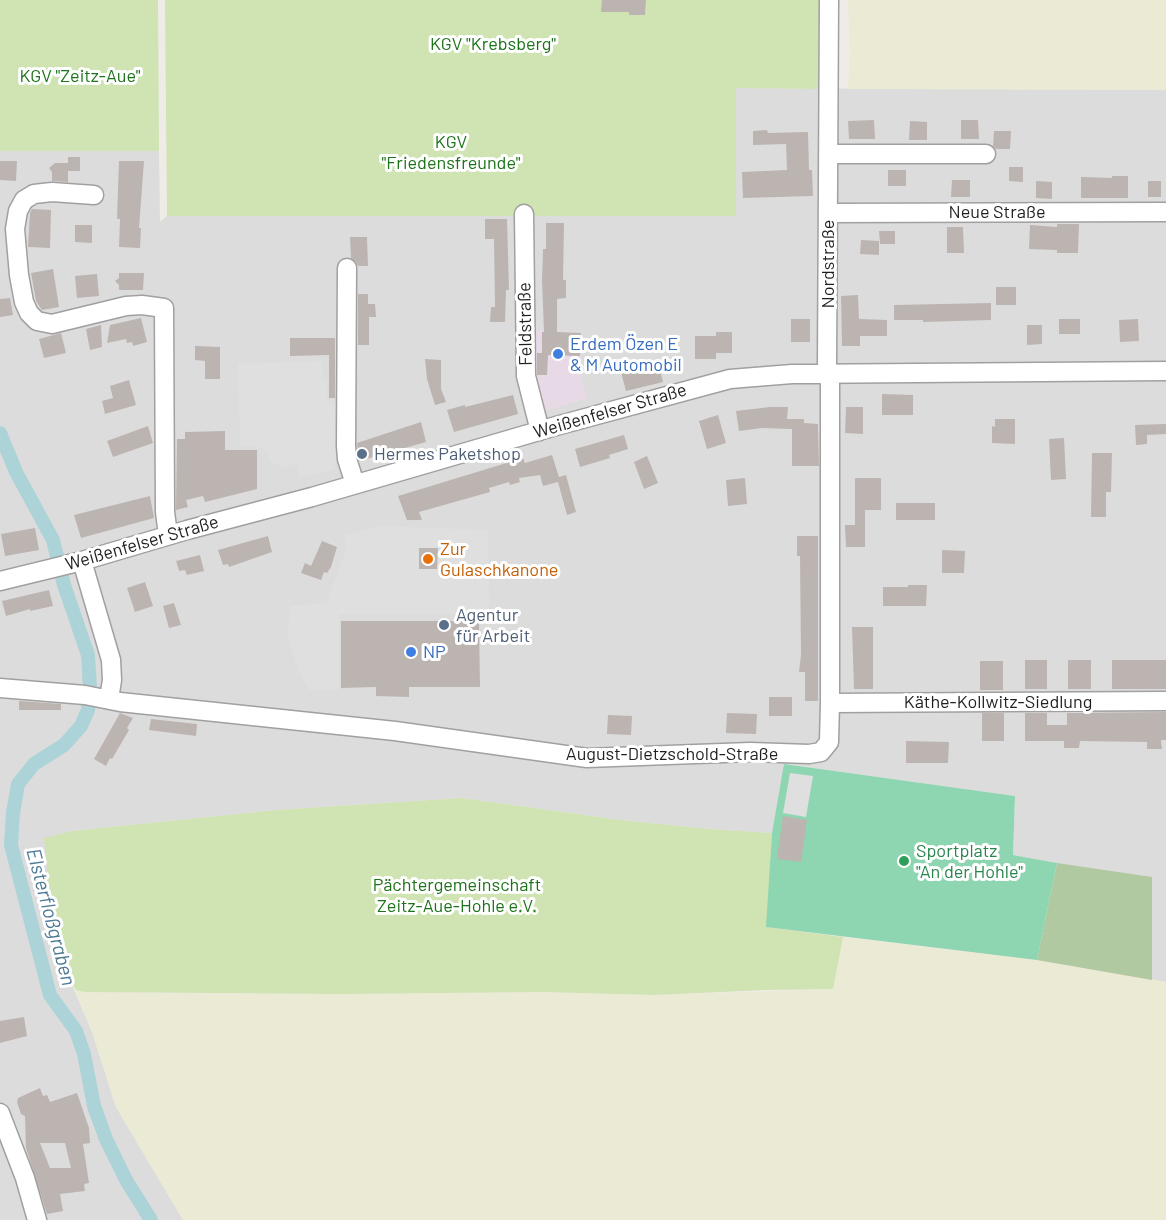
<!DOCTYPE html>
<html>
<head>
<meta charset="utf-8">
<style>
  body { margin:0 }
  canvas { display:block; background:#efebe7 }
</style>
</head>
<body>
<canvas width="1166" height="1220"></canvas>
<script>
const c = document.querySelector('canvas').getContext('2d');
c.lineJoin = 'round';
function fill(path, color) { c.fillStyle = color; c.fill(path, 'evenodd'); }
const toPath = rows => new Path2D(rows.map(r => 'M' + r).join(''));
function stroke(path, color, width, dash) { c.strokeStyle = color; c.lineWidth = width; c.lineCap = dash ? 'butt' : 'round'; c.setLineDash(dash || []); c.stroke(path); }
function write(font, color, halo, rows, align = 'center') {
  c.font = font + ' Barlow,sans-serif'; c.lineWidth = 6; c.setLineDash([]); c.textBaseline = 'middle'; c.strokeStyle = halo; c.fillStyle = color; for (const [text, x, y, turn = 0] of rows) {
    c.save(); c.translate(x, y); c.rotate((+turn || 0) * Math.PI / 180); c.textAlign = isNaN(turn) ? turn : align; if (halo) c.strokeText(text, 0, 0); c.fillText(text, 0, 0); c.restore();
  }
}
fill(toPath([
  [736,88,1166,90,1166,982,1152,980,1151,901,1057,863,1013,855,1015,796,785,764,772,833,709,829,620,820,462,798,276,810,72,831,44,839,69,978,92,1032,116,1107,183,1220,0,1220,0,151,159,151,160,222,167,216,735,216]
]), '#dddcdd');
fill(toPath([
  [535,330,581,333,581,378,588,398,545,411,534,377]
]), '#e7dae6');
fill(toPath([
  [848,0,1166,0,1166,90,848,89,850,56],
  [1057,863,1103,879,1151,901,1152,979,1166,982,1166,1220,183,1220,116,1107,92,1032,69,978,76,990,160,993,340,994,544,992,655,995,833,989,843,937,1037,960]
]), '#ebead4');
fill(toPath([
  [0,0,158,0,159,151,0,151],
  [165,0,821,0,821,89,736,88,736,216,167,216],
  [462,798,620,820,709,829,772,833,767,927,843,937,833,989,764,990,655,995,544,992,340,994,85,992,76,990,69,978,50,900,44,838,72,831,276,810]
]), '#d0e3b3');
fill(toPath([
  [1057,863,1152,877,1152,980,1037,960]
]), '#b1c9a0');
fill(toPath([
  [784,764,1015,796,1013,855,1057,863,1037,960,766,927,772,833]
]), '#8ed5b1');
fill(toPath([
  [322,361,323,378,327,378,327,399,338,406,335,469,298,478,298,465,293,464,285,469,269,460,269,451,253,446,240,446,238,364],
  [379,526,488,530,489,614,339,614,339,690,309,690,298,670,287,636,291,606,326,603,346,550,344,535],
  [790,773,813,776,806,817,783,813]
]), '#dfdfdf');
stroke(toPath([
  [0,433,16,472,53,540,64,585,88,655,90,689,88,710,81,726,64,745,34,764,18,784,13,813,11,845,50,995,76,1031,84,1054,94,1106,106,1139,126,1180,151,1220]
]), '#acd3d7', 14);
fill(toPath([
  [602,0,646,0,645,15,629,15,629,12,601,12],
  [874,120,875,139,849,139,848,121],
  [961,120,978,120,979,139,961,139],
  [910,121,927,122,927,140,909,140],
  [767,130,768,133,808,132,809,170,812,170,813,196,743,198,742,172,787,170,786,144,753,145,753,131],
  [994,131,1011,131,1010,149,996,149,993,146],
  [68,157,80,157,80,171,68,171,68,182,52,181,52,172,49,168,55,163,68,163,68,165],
  [0,161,17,161,16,181,0,180],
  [119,161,144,161,139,228,141,228,140,248,119,247,120,219,117,219],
  [1009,167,1023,167,1023,182,1009,181],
  [888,170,906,170,906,186,888,186],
  [1112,176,1128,176,1128,198,1081,198,1081,177,1112,178],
  [952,180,970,180,970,197,951,197],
  [1036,181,1052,182,1052,199,1036,198],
  [1148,181,1161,181,1161,197,1148,197],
  [32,209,51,210,50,248,28,247,30,213],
  [485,219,507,219,509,290,506,290,505,322,490,322,491,307,495,307,494,239,485,239],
  [546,223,564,223,563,280,566,280,566,298,557,299,557,332,581,333,580,356,548,355,547,375,537,375,537,353,542,353,542,332,544,332,542,280,543,249,546,249],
  [1057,224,1079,224,1078,253,1057,253,1057,250,1029,249,1030,225,1057,227],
  [75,225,92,225,92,243,75,242],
  [947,227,963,227,964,253,947,253],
  [879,231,895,231,895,244,880,244],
  [350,237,367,237,368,266,358,266,356,262,351,258],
  [861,240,879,241,879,255,860,254],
  [53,269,59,307,42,310,36,301,31,273],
  [119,273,144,273,143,290,119,290,119,285,115,281,119,278],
  [97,274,99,296,77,298,75,276],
  [996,287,1016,287,1016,305,996,305],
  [358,294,368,294,368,304,375,304,376,317,369,317,369,345,358,345],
  [858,295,859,319,887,320,887,336,860,336,860,346,842,346,841,296],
  [10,298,13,315,0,317,0,299],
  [991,303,991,320,923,322,923,320,894,320,894,305],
  [141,318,147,342,133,346,132,342,127,343,126,339,107,343,110,325],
  [791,319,810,319,810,342,791,342],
  [1059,319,1080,319,1080,334,1059,334],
  [1138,319,1139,341,1120,342,1119,320],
  [101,325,102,347,90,350,86,329],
  [1027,325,1042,325,1042,344,1027,345],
  [716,332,732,332,732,353,716,353,716,359,695,359,695,336,716,336],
  [61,333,66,353,44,358,39,339],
  [290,338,335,338,335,398,329,398,329,355,290,356],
  [195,346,220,347,220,379,205,379,205,361,195,360],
  [425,359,441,360,441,389,446,402,435,405,427,379],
  [658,362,663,382,626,391,621,372],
  [129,380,136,405,105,414,102,401,113,398,110,386],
  [882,394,913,395,913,415,882,415],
  [513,395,518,414,454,432,447,410,465,405,465,407],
  [770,407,788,407,787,419,804,419,804,423,818,424,819,466,792,466,792,429,762,428,739,431,736,411],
  [846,407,863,407,863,434,845,433],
  [718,415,726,443,707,449,699,421],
  [995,419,1015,419,1015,444,992,443,992,426,995,427],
  [421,422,426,442,359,461,357,443],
  [1166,424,1166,434,1147,435,1147,444,1136,445,1135,425],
  [148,426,153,443,113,457,107,441],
  [225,431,225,450,257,450,257,489,205,502,203,496,186,500,188,507,176,510,177,439,185,439,185,432],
  [624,435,628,449,609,455,610,458,580,467,575,449],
  [1064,438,1066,479,1051,480,1049,439],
  [1092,453,1112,453,1111,492,1106,492,1106,517,1091,517],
  [552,455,559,477,566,475,576,512,567,515,558,482,543,486,540,475,519,478,520,482,510,485,509,482,489,488,490,492,419,512,422,520,407,520,398,496,523,458,525,463],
  [647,456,658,483,644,489,634,462],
  [745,478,747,504,728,506,726,480],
  [855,478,881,478,881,510,865,510,865,547,846,547,845,525,855,525],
  [150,496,154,518,81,538,74,515],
  [896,503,935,503,935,520,896,520],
  [35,528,39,550,5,556,1,534],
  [268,536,272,552,229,567,228,564,223,565,218,550],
  [797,536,818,536,818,701,805,701,805,672,799,672,801,655,800,556,797,556],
  [322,541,337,547,331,567,327,573,324,572,321,580,301,573,305,563,311,566],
  [419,548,438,548,437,569,419,569],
  [942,550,965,551,964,573,942,573],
  [200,555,204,571,187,575,185,570,179,571,176,561],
  [145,582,153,606,135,612,127,588],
  [908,585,927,585,926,606,883,606,883,587,908,587],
  [49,590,53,606,30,611,30,609,6,616,2,601],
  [174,603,181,625,169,628,163,606],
  [341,621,479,621,480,687,409,687,409,697,376,696,376,687,341,688],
  [852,627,873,627,873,689,854,689],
  [1025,660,1047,660,1047,689,1025,689],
  [1068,660,1091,660,1091,689,1068,689],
  [1112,660,1166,660,1166,689,1112,689],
  [980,661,1003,661,1003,690,980,690],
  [769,697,792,697,792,716,769,716],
  [19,701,61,704,61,710,19,710],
  [1166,712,1166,740,1161,740,1162,749,1147,749,1147,742,1080,741,1079,748,1064,748,1064,741,1025,741,1025,713,1047,713,1047,725,1067,725,1067,713],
  [120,713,133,718,127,728,129,730,112,759,110,758,106,766,94,759],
  [727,713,757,714,756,734,726,733],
  [982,713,1004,713,1004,741,982,741],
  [608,715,632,716,631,735,607,734],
  [151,719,197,724,196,736,149,730],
  [906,741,949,742,948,763,906,763],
  [783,816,807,820,801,862,777,859],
  [24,1017,27,1036,0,1043,0,1021],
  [40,1088,43,1096,47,1095,50,1102,77,1093,89,1128,90,1143,83,1144,89,1183,84,1184,85,1191,60,1194,63,1211,47,1214,26,1148,25,1116,21,1114,17,1102,18,1098],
  [40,1143,65,1143,71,1168,50,1168]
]), '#bcb4b0');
const minor = toPath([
  [828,154,986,154],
  [94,195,52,192,34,194,24,200,18,211,15,229,19,275,24,302,29,313,37,321,52,324,126,306,142,305,164,308,165,512,168,535],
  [828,213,1166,212],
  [524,214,526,376,540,431],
  [347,268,346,446,347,459,355,484],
  [82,561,111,660,112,680,109,699],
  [0,581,82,561,187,530,312,497,556,426,730,379,792,374,1166,371],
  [0,688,85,695,120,702,395,731,587,758,750,752,809,754,821,752,829,742,830,703,830,384,827,365,829,0],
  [830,703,1166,701],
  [0,1113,25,1178,37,1220]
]);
stroke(minor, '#a0a0a0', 21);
stroke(minor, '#fff', 18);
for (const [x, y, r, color] of [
  [558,354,6,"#3f7fe0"],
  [362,454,6,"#5c6f8a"],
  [428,559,6,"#e8710a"],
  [444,625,6,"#5c6f8a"],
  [411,652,6,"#3f7fe0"],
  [904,861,6,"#2e9e5b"]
]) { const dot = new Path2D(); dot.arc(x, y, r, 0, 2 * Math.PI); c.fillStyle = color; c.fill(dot); stroke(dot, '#fff', 2); }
write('18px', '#1b7218', '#fff', [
  ["KGV \"Krebsberg\"",493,44],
  ["KGV \"Zeitz-Aue\"",80,76],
  ["KGV",451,142],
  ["\"Friedensfreunde\"",451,163],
  ["Pächtergemeinschaft",457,885],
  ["Zeitz-Aue-Hohle e.V.",457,906]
]);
write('18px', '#1f1f1f', '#fff', [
  ["Neue Straße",997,212],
  ["Nordstraße",828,264,-90],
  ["Feldstraße",525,324,-91],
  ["Weißenfelser Straße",610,411,-16],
  ["Weißenfelser Straße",142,543,-16],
  ["Käthe-Kollwitz-Siedlung",998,702],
  ["August-Dietzschold-Straße",672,754]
]);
write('18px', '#366cbe', '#fff', [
  ["Erdem Özen E",570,344],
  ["& M Automobil",570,365],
  ["NP",423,652]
], 'left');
write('18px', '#4e5e75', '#fff', [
  ["Hermes Paketshop",374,454],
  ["Agentur",456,615],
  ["für Arbeit",456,636]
], 'left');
write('18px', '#c56008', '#fff', [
  ["Zur",440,549],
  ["Gulaschkanone",440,570]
], 'left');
write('18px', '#27864d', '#fff', [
  ["Sportplatz",916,851],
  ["\"An der Hohle\"",916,872]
], 'left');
write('italic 20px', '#4f7a95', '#fff', [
  ["Elsterfloßgraben",51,917,75]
]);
</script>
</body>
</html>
